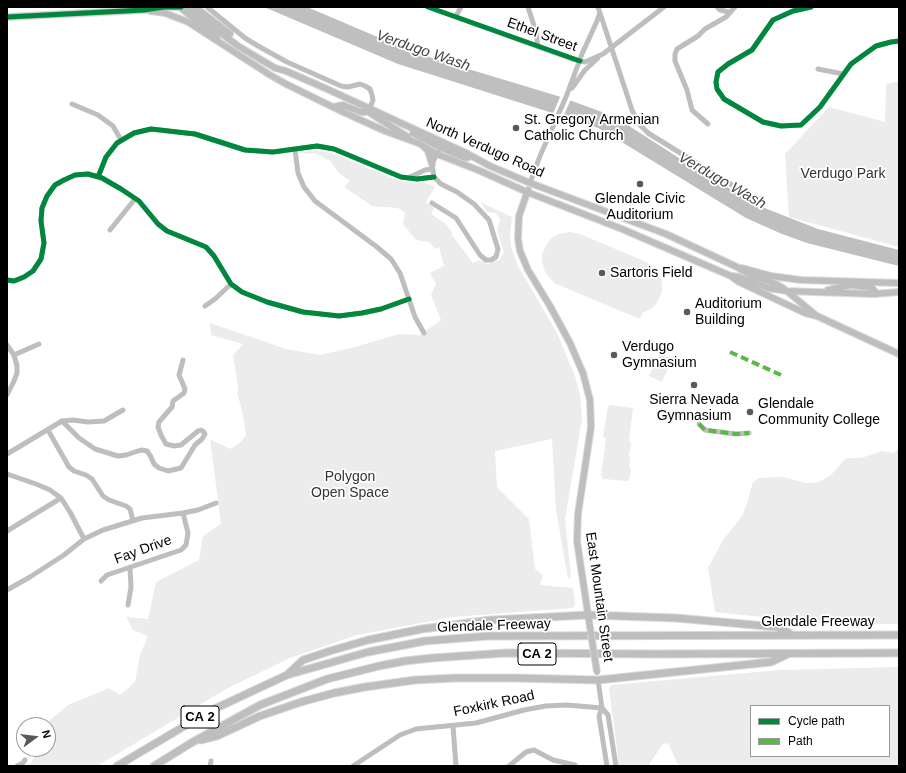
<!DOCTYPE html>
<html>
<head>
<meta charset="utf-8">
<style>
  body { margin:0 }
  #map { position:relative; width:906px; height:773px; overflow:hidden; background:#fff; font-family:Arial,sans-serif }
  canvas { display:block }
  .frame { position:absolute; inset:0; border:8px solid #000; pointer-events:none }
  .legend { position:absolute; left:750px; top:705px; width:140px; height:52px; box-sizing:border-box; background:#fff; border:1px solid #999; margin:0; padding:5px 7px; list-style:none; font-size:12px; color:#000 }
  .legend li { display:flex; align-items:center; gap:8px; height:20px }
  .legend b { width:20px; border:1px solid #999 }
  .north { position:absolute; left:16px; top:717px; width:40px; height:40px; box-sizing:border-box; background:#fff; border:1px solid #999; border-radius:50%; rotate:75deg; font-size:11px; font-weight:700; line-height:16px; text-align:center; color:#000 }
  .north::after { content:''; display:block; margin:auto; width:14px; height:18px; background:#595959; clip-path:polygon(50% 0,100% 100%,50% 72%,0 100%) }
</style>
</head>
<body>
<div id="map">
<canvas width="906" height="773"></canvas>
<div class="frame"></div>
<ul class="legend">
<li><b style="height:5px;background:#00873e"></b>Cycle path</li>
<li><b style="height:5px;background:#58b947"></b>Path</li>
</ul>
<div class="north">N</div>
</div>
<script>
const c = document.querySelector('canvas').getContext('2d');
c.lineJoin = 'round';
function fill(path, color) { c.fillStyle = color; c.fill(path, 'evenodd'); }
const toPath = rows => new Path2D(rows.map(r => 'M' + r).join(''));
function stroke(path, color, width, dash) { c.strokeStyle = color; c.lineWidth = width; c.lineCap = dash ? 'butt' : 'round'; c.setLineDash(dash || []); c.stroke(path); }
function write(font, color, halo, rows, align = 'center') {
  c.font = font + ' Arial,sans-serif'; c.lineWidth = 3.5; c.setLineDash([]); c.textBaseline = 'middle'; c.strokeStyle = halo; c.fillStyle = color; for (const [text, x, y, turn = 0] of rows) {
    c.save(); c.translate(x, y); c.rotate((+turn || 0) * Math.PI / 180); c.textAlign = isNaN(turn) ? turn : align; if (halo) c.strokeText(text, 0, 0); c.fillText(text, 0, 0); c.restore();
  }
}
fill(toPath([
  [899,81,899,247,789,217,785,154,829,107,885,122,886,84],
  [315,150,334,154,399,181,411,183,423,182,435,187,426,202,434,208,431,214,446,224,452,232,452,235,473,263,479,260,488,264,499,260,504,253,497,229,500,220,496,213,487,212,480,202,512,217,510,233,511,246,515,258,518,266,556,331,575,376,580,395,582,419,565,519,571,576,568,579,556,510,552,439,495,451,497,487,529,519,535,569,543,575,540,585,573,588,575,604,573,608,453,617,357,635,290,658,228,688,97,766,25,766,31,763,38,749,48,749,48,725,44,725,68,705,109,688,120,695,135,682,140,655,148,636,133,630,126,617,148,619,156,582,199,560,203,536,221,524,210,439,230,449,240,443,246,435,242,410,237,393,238,387,233,355,243,344,211,335,210,323,286,349,320,355,355,347,399,334,420,335,441,320,431,295,436,284,430,273,444,266,439,247,435,249,429,242,416,240,403,224,405,213,398,208,372,206,344,187,350,181,338,172,329,159,326,160,322,156,314,153,305,154,304,152],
  [570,232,580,234,644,261,653,266,660,275,662,283,662,292,657,303,651,309,642,313,640,319,554,283,545,272,542,261,542,254,547,244,551,238,559,234],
  [660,353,672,359,662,382,649,376],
  [610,405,633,408,629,440,631,443,630,452,628,454,630,456,629,466,631,469,629,480,627,481,603,479,601,476,606,439,603,436,608,407],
  [899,449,899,624,828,624,715,612,708,568,723,540,742,516,747,503,753,482,759,478,783,477,806,483,819,482,831,475,844,460,849,458,861,458,882,451,893,453],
  [899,667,899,766,682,766,677,763,668,743,663,744,648,766,619,766,615,734,609,688,611,685,780,670],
  [751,706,889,706,889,756,751,756]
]), '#ececec');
fill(toPath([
  [264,7,307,7,380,38,432,58,561,97,602,112,626,124,704,174,762,207,818,229,899,250,899,266,807,243,782,234,746,218,620,141,598,128,587,124,398,64]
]), '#bfbfbf');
fill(toPath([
  [560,97,571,99,563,117,553,114]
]), '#fff');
const major = toPath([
  [195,7,230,34],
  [181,8,217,38],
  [150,11,165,13,188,22,270,75,286,84,341,111,385,131,418,143,437,154,478,170,527,192,622,229,731,276,739,282,805,313,817,316],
  [7,17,144,10,164,7,181,7,192,11,238,46,275,68,286,71,327,89,466,153,490,166,530,183,666,234,737,267,750,275,776,284,783,288,817,316,899,354],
  [333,107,343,105,361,112,365,112,369,110],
  [370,113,408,137],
  [413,133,439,147,460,156,466,158,471,156],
  [425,148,428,151,432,164],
  [528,190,519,216,518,239,520,251,528,270,550,306,570,343,583,373,590,400,591,427,578,514,577,541,591,634],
  [742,268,771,276,801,280,899,283],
  [732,276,739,277,768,288,787,291,873,294,899,292],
  [828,290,851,285,872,288,877,294]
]);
const highway = toPath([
  [288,674,303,660,330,651,368,640,422,629,491,620,588,615,676,618,777,627,789,633],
  [201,740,217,736,260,716,301,702,334,693,365,687,415,680,455,678,515,678,598,680,771,662,788,654],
  [117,766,210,711,287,675,368,652,425,641,488,636,899,635],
  [154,766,191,743,260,705,327,679,379,666,405,661,432,658,506,653,656,654,899,653]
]);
stroke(major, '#dbdbdb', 8);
stroke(highway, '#dbdbdb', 9);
stroke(toPath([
  [207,7,245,38,258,46,287,62,341,86,348,87,360,84,365,86,370,89,372,95,373,100,369,110],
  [428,7,572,59,585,62,603,54,664,7],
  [528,7,536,32,538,47],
  [717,7,720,10,729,12],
  [811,7,793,11,773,20,752,50,728,64,718,72,716,82,717,89,724,99,763,122,781,126,801,125,820,107,851,64,876,46,891,42,899,41],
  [600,13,632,110,638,123,648,133,732,185],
  [456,16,461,7],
  [818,69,843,74],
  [572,88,585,70,598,58],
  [72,104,98,115,113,126,121,140],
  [708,124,692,110,687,90,675,61,675,54,677,49,698,36,705,29,726,17,735,7],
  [295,150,298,173,304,187,315,201,377,247,391,259,400,273,415,317,424,333],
  [98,177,106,157,117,143,134,133,151,129,195,134,245,150,273,152,317,146,334,149,401,177,417,179,434,177],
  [408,178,425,170,432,169],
  [530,183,540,156,566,97,582,54,597,21,600,13,598,7],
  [432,203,456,218,480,255,486,260,491,260,496,257,498,249,489,220,474,204,457,192,441,184,434,177,432,164,438,152],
  [110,230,135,199],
  [7,280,14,281,24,277,33,271,41,259,44,243,41,221,42,208,47,196,55,185,64,180,75,175,88,174,102,178,121,189,139,201,158,224,167,231,206,247,214,256,231,284,242,292,267,302,303,312,339,316,362,313,381,309,409,299],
  [205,306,215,299,231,284],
  [7,345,14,355,17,366,17,373,14,381,7,395],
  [14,355,39,344],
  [62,421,79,438,95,449,118,456,126,455,141,450,147,451,151,457,154,464,159,468,168,471,181,468,195,445,202,439,205,434,204,432,201,430,198,431,181,445,174,446,166,444,161,435,158,427,159,422,172,407,173,401,184,393,185,389,179,375,183,360],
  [699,424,705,430,736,434,749,433],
  [48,430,69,467,74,471,86,475,92,479,103,496,109,500,126,506,130,509,133,520],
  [7,454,62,421,73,420,88,422,104,421,123,410],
  [7,474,36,484,50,490,61,498,70,512,84,539],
  [7,531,61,498],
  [101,581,107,575,181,550,186,545,188,533,183,513],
  [7,590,30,577,64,555,84,539,103,530,142,518,183,513,198,510,216,503],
  [128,605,131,587,130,568],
  [598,680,602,708,599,716,607,766],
  [602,708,608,715,616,766],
  [453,726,456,766],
  [17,766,23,763,25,760],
  [210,766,211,761],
  [353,766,400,735,416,729,476,723,524,710,546,706,567,705,602,708],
  [509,766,526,752,534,750,553,760,575,765]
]), '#bebebe', 5);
stroke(major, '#bebebe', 6);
stroke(highway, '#bebebe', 7);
const majorBridge = toPath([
  [591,634,597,672]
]);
stroke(majorBridge, '#dbdbdb', 8, []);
stroke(majorBridge, '#bebebe', 6);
stroke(toPath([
  [730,352,781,375],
  [699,424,705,430,736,434,749,433]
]), '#58b947', 4, [8, 4]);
stroke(toPath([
  [428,7,580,61],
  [811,7,793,11,773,20,752,50,728,64,718,72,716,82,717,89,724,99,763,122,781,126,801,125,820,107,851,64,876,46,891,42,899,41],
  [7,17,144,10,164,7,181,7],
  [98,177,106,157,117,143,134,133,151,129,195,134,245,150,273,152,317,146,334,149,401,177,417,179,434,177],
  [7,280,14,281,24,277,33,271,41,259,44,243,41,221,42,208,47,196,55,185,64,180,75,175,88,174,102,178,121,189,139,201,158,224,167,231,206,247,214,256,231,284,242,292,267,302,303,312,339,316,362,313,381,309,409,299]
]), '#00873e', 5);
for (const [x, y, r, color] of [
  [516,128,4,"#595959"],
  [640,184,4,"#595959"],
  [602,273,4,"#595959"],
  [687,312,4,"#595959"],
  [614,355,4,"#595959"],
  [694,385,4,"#595959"],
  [750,412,4,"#595959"]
]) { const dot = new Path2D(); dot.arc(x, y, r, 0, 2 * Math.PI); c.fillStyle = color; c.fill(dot); stroke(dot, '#fff', 1.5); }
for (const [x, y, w] of [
  [537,654,38],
  [200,717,38]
]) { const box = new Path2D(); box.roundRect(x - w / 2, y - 11, w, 22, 3); c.fillStyle = '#fff'; c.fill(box); stroke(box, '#000', 1); }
write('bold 13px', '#000', null, [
  ["CA 2",537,654],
  ["CA 2",200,717]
]);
write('14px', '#000', '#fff', [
  ["Ethel Street",542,35,20],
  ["North Verdugo Road",485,148,24],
  ["Fay Drive",143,550,-20],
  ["East Mountain Street",599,597,82],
  ["Glendale Freeway",818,622],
  ["Glendale Freeway",494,626,-2],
  ["Foxkirk Road",494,704,-12]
]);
write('14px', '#000', '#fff', [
  ["St. Gregory Armenian",524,120],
  ["Catholic Church",524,136],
  ["Glendale Civic",640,199,"center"],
  ["Auditorium",640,215,"center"],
  ["Sartoris Field",610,273],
  ["Auditorium",695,304],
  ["Building",695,320],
  ["Verdugo",622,347],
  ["Gymnasium",622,363],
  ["Sierra Nevada",694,400,"center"],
  ["Gymnasium",694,416,"center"],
  ["Glendale",758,404],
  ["Community College",758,420]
], 'left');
write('14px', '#333', '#fff', [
  ["Verdugo Park",843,174],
  ["Polygon",350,477],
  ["Open Space",350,493]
]);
write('italic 15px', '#444', '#fff', [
  ["Verdugo Wash",423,51,19],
  ["Verdugo Wash",722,181,30]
]);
</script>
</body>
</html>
